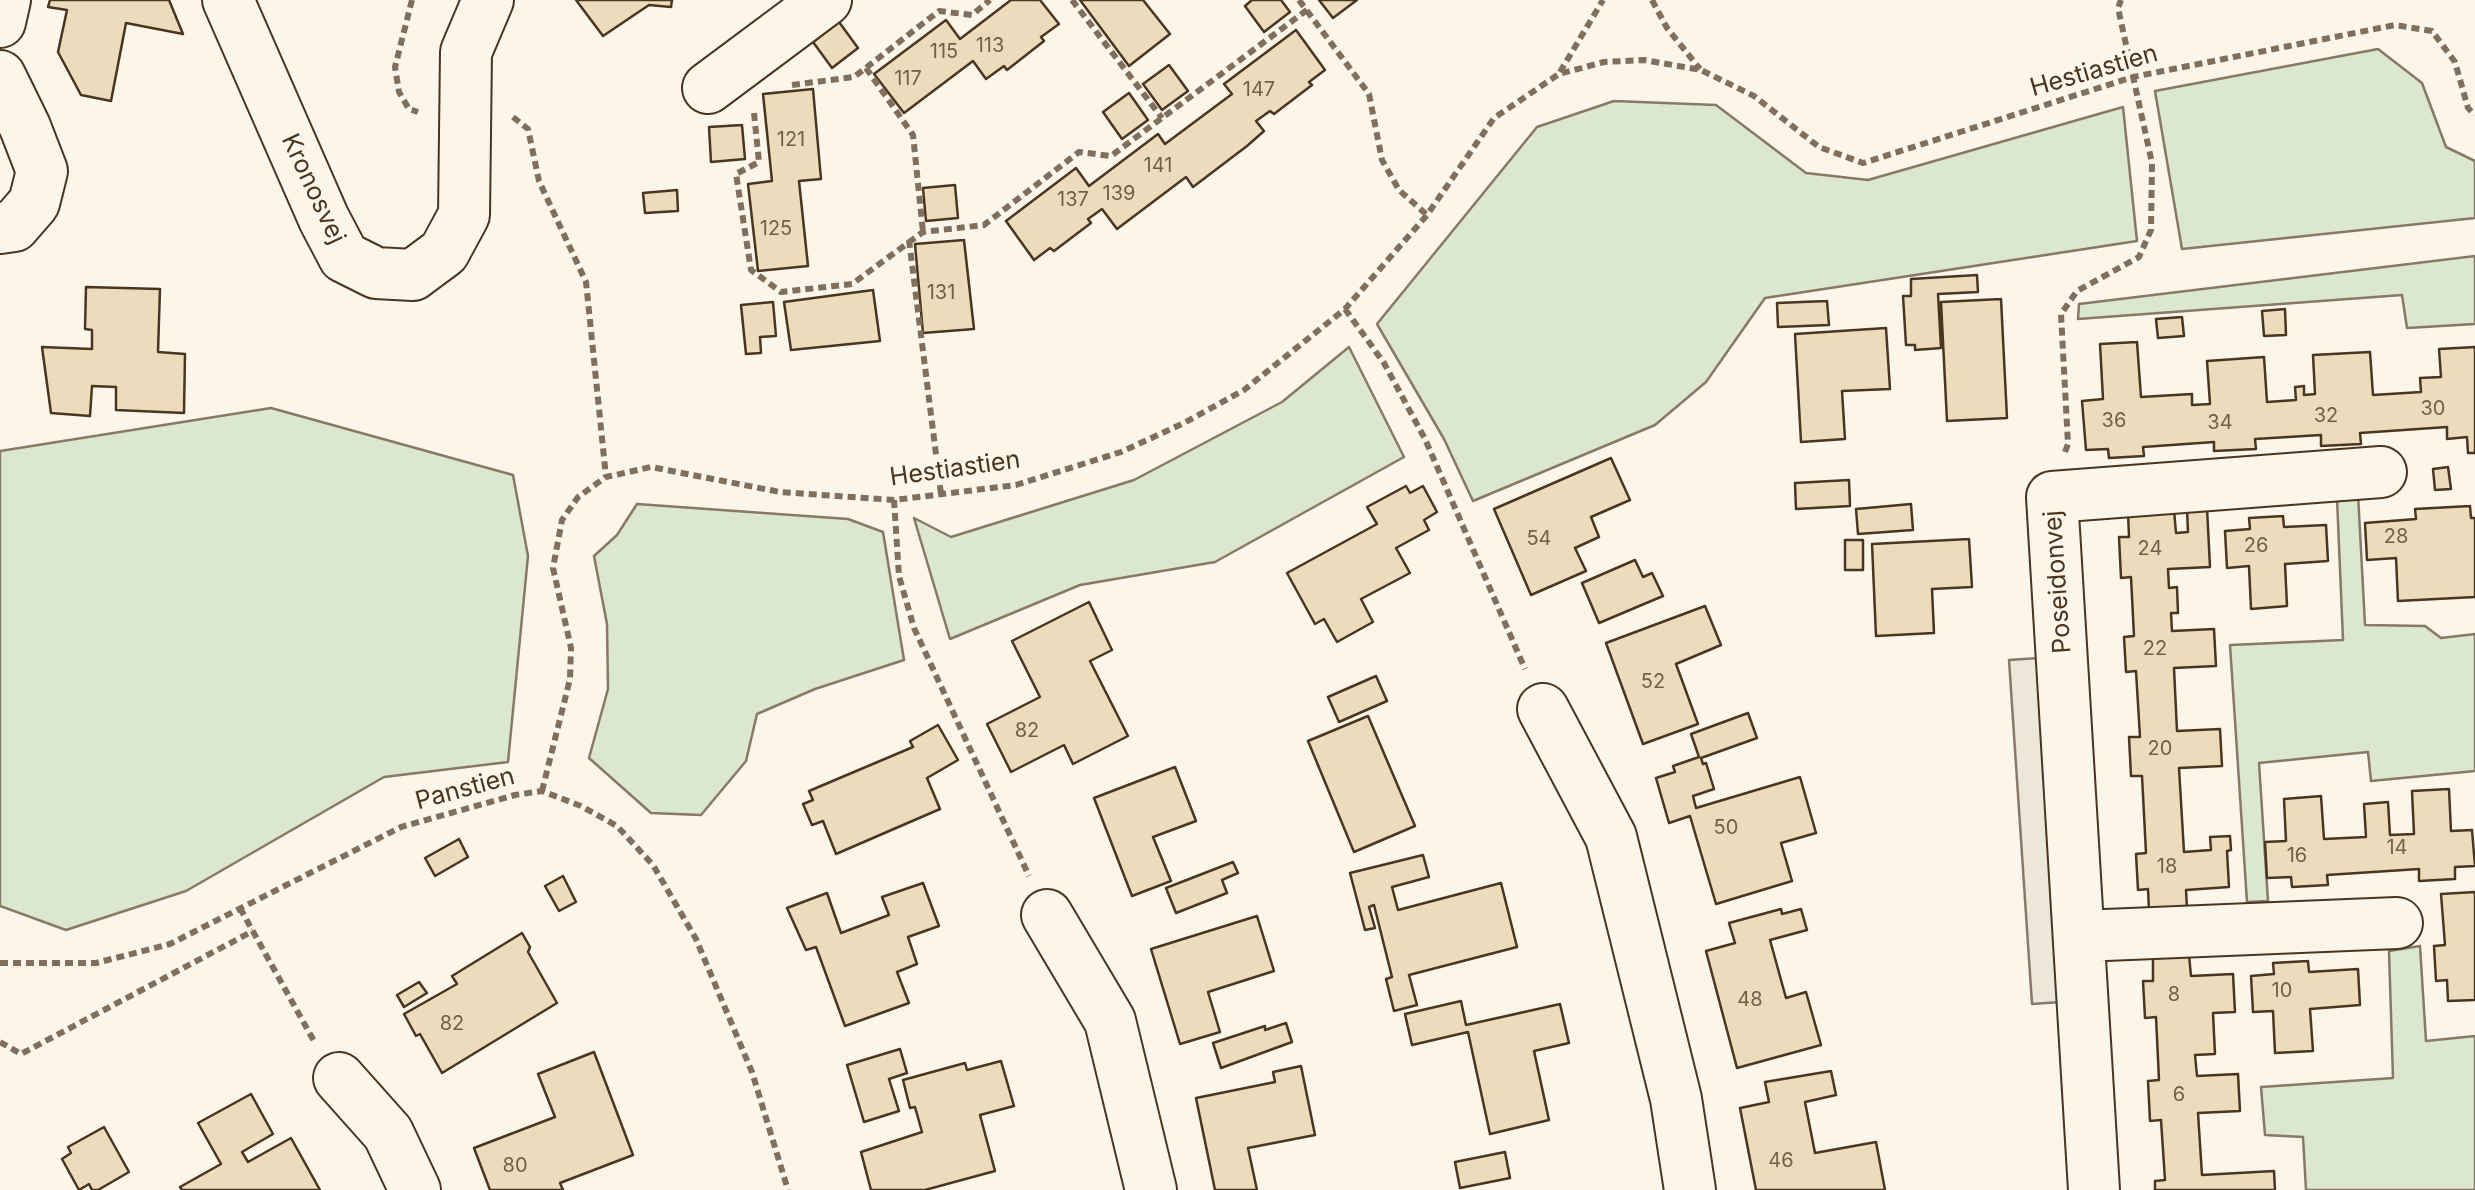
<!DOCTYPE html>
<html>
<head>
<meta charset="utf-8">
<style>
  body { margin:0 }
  canvas { display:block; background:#fbf6e9 }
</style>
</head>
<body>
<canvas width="2475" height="1190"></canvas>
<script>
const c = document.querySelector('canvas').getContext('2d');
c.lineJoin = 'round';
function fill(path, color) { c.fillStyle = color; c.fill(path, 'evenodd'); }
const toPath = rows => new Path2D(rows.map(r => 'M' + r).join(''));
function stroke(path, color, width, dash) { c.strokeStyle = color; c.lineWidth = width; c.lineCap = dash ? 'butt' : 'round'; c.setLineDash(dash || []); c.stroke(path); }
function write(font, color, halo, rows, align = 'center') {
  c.font = font + ' Inter,sans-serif'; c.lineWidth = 8; c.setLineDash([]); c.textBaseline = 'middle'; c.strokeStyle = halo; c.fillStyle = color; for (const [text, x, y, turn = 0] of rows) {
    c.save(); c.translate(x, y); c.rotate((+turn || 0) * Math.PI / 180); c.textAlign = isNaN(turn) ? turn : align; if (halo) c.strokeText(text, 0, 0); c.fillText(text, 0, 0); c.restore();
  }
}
const green = toPath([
  [2378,49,2422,83,2446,147,2475,161,2475,218,2182,249,2155,91,2378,49],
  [1614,101,1716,105,1806,173,1868,180,2123,107,2137,241,1765,298,1706,382,1655,425,1473,501,1444,439,1377,324,1537,127,1614,101],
  [2475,256,2475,324,2407,328,2402,295,2078,319,2079,304,2475,256],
  [1349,347,1404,457,1215,562,1080,585,950,639,914,518,951,537,1134,480,1282,402,1349,347],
  [271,408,513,475,528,556,508,762,384,777,186,891,66,930,0,906,0,451,271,408],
  [2358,494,2365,625,2425,626,2441,638,2475,634,2475,771,2371,781,2368,752,2259,763,2268,901,2247,902,2230,645,2343,640,2337,498,2358,494],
  [637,504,848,519,883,532,904,660,815,689,757,714,746,761,701,815,651,813,589,758,608,689,607,624,594,556,617,535,637,504],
  [2420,946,2426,1041,2475,1036,2475,1190,2306,1190,2303,1137,2265,1135,2261,1087,2393,1078,2389,951,2420,946]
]);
fill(green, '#dce7d0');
stroke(green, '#887966', 2.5);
const parking = toPath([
  [2038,658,2061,1002,2032,1004,2009,660,2038,658]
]);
fill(parking, '#ede7d9');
stroke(parking, '#887966', 2.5);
const building = toPath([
  [50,0,169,0,183,34,126,23,111,101,81,95,58,52,67,10,48,7,50,0],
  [576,0,672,0,671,7,649,5,603,36,576,0],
  [1011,0,1040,0,1059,24,1041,37,1044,41,1007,70,1004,66,986,79,973,61,904,113,874,74,946,20,960,39,1011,0],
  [1080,0,1143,0,1170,34,1129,66,1080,0],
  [1252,0,1281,0,1290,12,1264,32,1245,6,1252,0],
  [1319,0,1357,0,1333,18,1319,0],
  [839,22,858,48,832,68,813,42,839,22],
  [1296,30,1325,70,1309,82,1312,85,1274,114,1270,111,1256,121,1264,131,1247,146,1193,187,1186,177,1117,229,1102,209,1088,219,1091,223,1054,251,1050,248,1034,260,1006,221,1076,168,1089,186,1158,134,1165,144,1232,94,1224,84,1296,30],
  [1169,65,1188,91,1162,110,1143,84,1169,65],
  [813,89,821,179,799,181,808,266,758,271,748,184,772,181,763,94,813,89],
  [1129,93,1148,120,1122,139,1103,112,1129,93],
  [742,125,745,159,711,162,709,127,742,125],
  [955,185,958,218,926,221,923,188,955,185],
  [677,190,678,211,645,213,643,193,677,190],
  [964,240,974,329,923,333,915,244,964,240],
  [1977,275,1978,292,1938,294,1941,348,1915,350,1915,345,1906,345,1903,296,1911,296,1911,279,1977,275],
  [86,287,160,289,158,352,185,354,184,413,116,410,116,387,92,386,90,416,51,413,42,347,92,349,92,330,85,329,86,287],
  [873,290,880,341,791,350,784,302,873,290],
  [2001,299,2007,418,1947,421,1941,302,2001,299],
  [1827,301,1829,325,1778,327,1777,303,1827,301],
  [773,302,776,336,760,337,761,353,746,354,741,305,773,302],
  [2285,309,2286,335,2264,336,2262,311,2285,309],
  [2182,317,2184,336,2158,338,2156,319,2182,317],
  [1886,328,1890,389,1842,391,1845,439,1801,442,1795,334,1886,328],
  [2137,342,2141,397,2192,394,2192,405,2210,404,2207,361,2264,357,2267,402,2296,400,2295,387,2304,386,2304,395,2315,394,2313,355,2370,352,2373,395,2421,392,2420,378,2441,377,2439,349,2475,347,2475,453,2468,453,2467,437,2447,439,2447,427,2360,433,2361,444,2321,446,2321,435,2255,439,2256,449,2214,451,2214,442,2143,447,2144,456,2109,458,2108,449,2086,450,2082,401,2103,399,2100,344,2137,342],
  [1611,458,1630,500,1591,517,1599,537,1575,548,1586,571,1531,595,1494,509,1611,458],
  [2448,467,2451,489,2435,490,2433,469,2448,467],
  [1849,480,1850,506,1796,509,1795,483,1849,480],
  [1406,486,1410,493,1423,486,1437,512,1424,520,1429,530,1396,548,1410,573,1361,599,1373,622,1337,642,1324,619,1315,624,1287,573,1377,524,1367,507,1406,486],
  [1911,504,1913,530,1858,534,1856,509,1911,504],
  [2470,506,2471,518,2475,518,2475,597,2398,601,2396,558,2367,560,2365,523,2416,519,2415,509,2470,506],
  [2207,508,2210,567,2168,569,2169,588,2177,587,2178,613,2171,613,2172,631,2214,629,2216,666,2174,668,2177,731,2220,729,2222,766,2179,768,2184,852,2211,850,2210,837,2230,836,2231,850,2227,851,2229,887,2186,890,2187,909,2149,911,2148,889,2138,890,2136,854,2146,853,2142,776,2131,776,2129,737,2140,737,2136,671,2126,672,2124,637,2134,636,2131,577,2121,578,2119,537,2129,537,2128,512,2174,510,2176,533,2188,532,2187,509,2207,508],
  [2283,516,2284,527,2326,525,2328,561,2285,564,2287,606,2251,609,2249,566,2227,568,2225,531,2250,529,2249,518,2283,516],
  [1969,539,1972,587,1932,589,1934,633,1876,636,1872,544,1969,539],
  [1845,540,1863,540,1863,570,1845,570,1845,540],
  [1635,560,1643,577,1652,573,1663,596,1599,623,1582,583,1635,560],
  [1089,602,1112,650,1090,661,1128,736,1073,764,1064,745,1011,772,987,724,1040,697,1012,641,1089,602],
  [1705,606,1721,645,1676,664,1698,724,1643,744,1606,643,1705,606],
  [1376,676,1387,701,1339,722,1328,697,1376,676],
  [1748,713,1757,738,1701,758,1703,764,1706,763,1714,789,1693,796,1696,808,1800,777,1816,833,1781,843,1792,881,1716,904,1690,816,1669,823,1656,778,1675,772,1673,766,1699,757,1691,734,1748,713],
  [1368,716,1415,826,1354,852,1308,741,1368,716],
  [938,725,958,760,927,778,940,809,836,854,823,821,812,825,803,804,813,800,809,791,913,747,910,741,938,725],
  [1175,767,1196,821,1153,837,1171,881,1132,896,1094,798,1175,767],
  [2449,789,2451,831,2472,830,2475,866,2455,867,2455,879,2419,881,2419,869,2327,875,2328,885,2292,887,2291,877,2267,878,2265,842,2286,841,2284,799,2321,796,2324,839,2366,837,2364,804,2388,802,2390,835,2414,834,2412,791,2449,789],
  [459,839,468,857,435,876,425,858,459,839],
  [1423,855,1429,877,1392,887,1398,910,1501,883,1517,947,1409,975,1417,1005,1394,1011,1386,979,1392,977,1374,905,1369,907,1375,928,1365,930,1350,873,1423,855],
  [1233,862,1238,873,1222,880,1227,893,1176,913,1166,888,1233,862],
  [563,876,576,902,559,911,545,886,563,876],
  [923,883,939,926,908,937,917,964,897,972,909,1003,845,1026,816,947,806,950,787,908,827,893,841,933,889,915,882,897,923,883],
  [2475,892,2475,1000,2448,1001,2447,980,2436,981,2434,946,2445,945,2441,894,2475,892],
  [1781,909,1782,914,1801,909,1807,930,1770,940,1786,998,1806,992,1821,1045,1737,1068,1706,951,1735,943,1729,923,1781,909],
  [1257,916,1274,971,1208,992,1220,1032,1180,1044,1151,949,1257,916],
  [522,933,530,947,528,952,557,1003,442,1073,420,1034,416,1036,404,1014,457,984,452,976,522,933],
  [2189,955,2191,976,2233,974,2235,1012,2213,1013,2215,1054,2195,1055,2197,1076,2238,1074,2240,1111,2198,1113,2202,1175,2274,1171,2275,1190,2155,1190,2155,1181,2165,1180,2161,1120,2150,1121,2148,1081,2159,1080,2156,1017,2145,1018,2143,981,2153,981,2153,957,2189,955],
  [2308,961,2309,972,2358,969,2360,1005,2310,1009,2313,1051,2275,1053,2273,1011,2253,1012,2251,976,2274,974,2273,963,2308,961],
  [419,982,427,993,404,1007,397,995,419,982],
  [1461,1001,1466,1025,1560,1004,1569,1043,1534,1051,1549,1120,1490,1134,1468,1032,1412,1045,1405,1014,1461,1001],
  [1286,1023,1292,1042,1221,1068,1213,1043,1265,1026,1265,1030,1286,1023],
  [900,1049,907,1073,889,1079,899,1111,864,1122,847,1065,900,1049],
  [594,1052,633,1155,560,1183,563,1190,490,1190,474,1148,555,1117,538,1074,594,1052],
  [1001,1061,1014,1106,980,1115,995,1171,925,1190,871,1190,861,1152,922,1132,915,1107,910,1108,903,1080,965,1063,967,1070,1001,1061],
  [1301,1066,1315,1135,1248,1148,1257,1190,1215,1190,1196,1098,1275,1082,1273,1072,1301,1066],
  [1831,1071,1836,1095,1805,1102,1815,1153,1876,1142,1885,1190,1756,1190,1740,1108,1769,1102,1765,1082,1831,1071],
  [251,1094,273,1134,242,1152,248,1162,291,1138,320,1190,182,1190,180,1187,221,1164,198,1123,251,1094],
  [104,1127,129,1172,98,1190,92,1190,89,1184,79,1190,62,1159,71,1153,68,1147,104,1127],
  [1505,1152,1510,1178,1460,1188,1455,1162,1505,1152]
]);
fill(building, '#ecdcbc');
stroke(building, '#4a3520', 2.5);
const minor = toPath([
  [228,0,324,219,344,257,376,273,413,275,444,252,464,215,466,52,488,0],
  [0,22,5,0],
  [0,76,25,127,42,171,34,203,14,226,0,228],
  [708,88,826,0],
  [1543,709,1611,837,1676,1099,1690,1190],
  [1047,915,1110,1021,1151,1190],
  [2081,936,2397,923],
  [339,1078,388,1133,415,1190],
  [2094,1190,2052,497,2381,472]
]);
stroke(minor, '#4a3520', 54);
stroke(toPath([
  [412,0,395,67,399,92,409,109,418,112],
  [1072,0,1162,118],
  [1299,0,1369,94,1382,160,1399,190,1427,215],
  [1652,0,1667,28,1700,69],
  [866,68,913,135,923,232],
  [1560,72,1603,0],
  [792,85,854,77,939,11,972,15,990,0],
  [754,113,759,162,736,174,751,270,781,292,852,284,923,232,984,225,1079,152,1111,156,1307,10],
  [513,117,528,129,539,181,586,282,606,477],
  [909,240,941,494],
  [1345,309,1384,363,1425,439,1525,669],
  [2065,452,2068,444,2061,314,2077,291,2139,257,2151,230,2152,163,2118,8,2121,0],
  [894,500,899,576,914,628,1029,876],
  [542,791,570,679,571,648,553,568,562,520,578,497,606,477,651,467,780,492,894,500,1016,485,1121,452,1184,423,1244,390,1345,309,1427,215,1494,118,1559,74,1604,62,1644,60,1701,70,1754,96,1819,147,1863,163,2133,77,2395,25,2432,31,2455,62,2468,108,2475,115],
  [240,908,315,1043],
  [0,963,96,963,170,944,401,827,515,795,542,791,581,806,617,826,653,865,696,939,752,1072,788,1190],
  [0,1042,21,1054,253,931]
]), '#7f6f5c', 6, [8, 5]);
stroke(minor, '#fbf6e9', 50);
write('20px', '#725f47', null, [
  ["113",990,46],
  ["115",944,52],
  ["117",908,79],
  ["147",1259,90],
  ["121",791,140],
  ["141",1158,166],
  ["139",1119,194],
  ["137",1073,200],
  ["125",776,229],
  ["131",941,293],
  ["30",2433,409],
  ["32",2326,416],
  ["36",2114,421],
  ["34",2220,423],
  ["28",2396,537],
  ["54",1539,539],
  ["26",2256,546],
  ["24",2150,549],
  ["22",2155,649],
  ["52",1653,682],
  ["82",1027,731],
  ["20",2160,749],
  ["50",1726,828],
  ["14",2397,848],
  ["16",2297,856],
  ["18",2167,867],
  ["10",2282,991],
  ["8",2174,995],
  ["48",1750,1000],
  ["82",452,1024],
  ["6",2179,1095],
  ["46",1781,1161],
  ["80",515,1166]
]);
write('25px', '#4a3520', '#fbf6e9', [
  ["Hestiastien",2094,71,-16],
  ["Kronosvej",313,189,65],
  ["Hestiastien",955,469,-8],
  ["Poseidonvej",2058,582,-94],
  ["Panstien",465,789,-15]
]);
</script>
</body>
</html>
